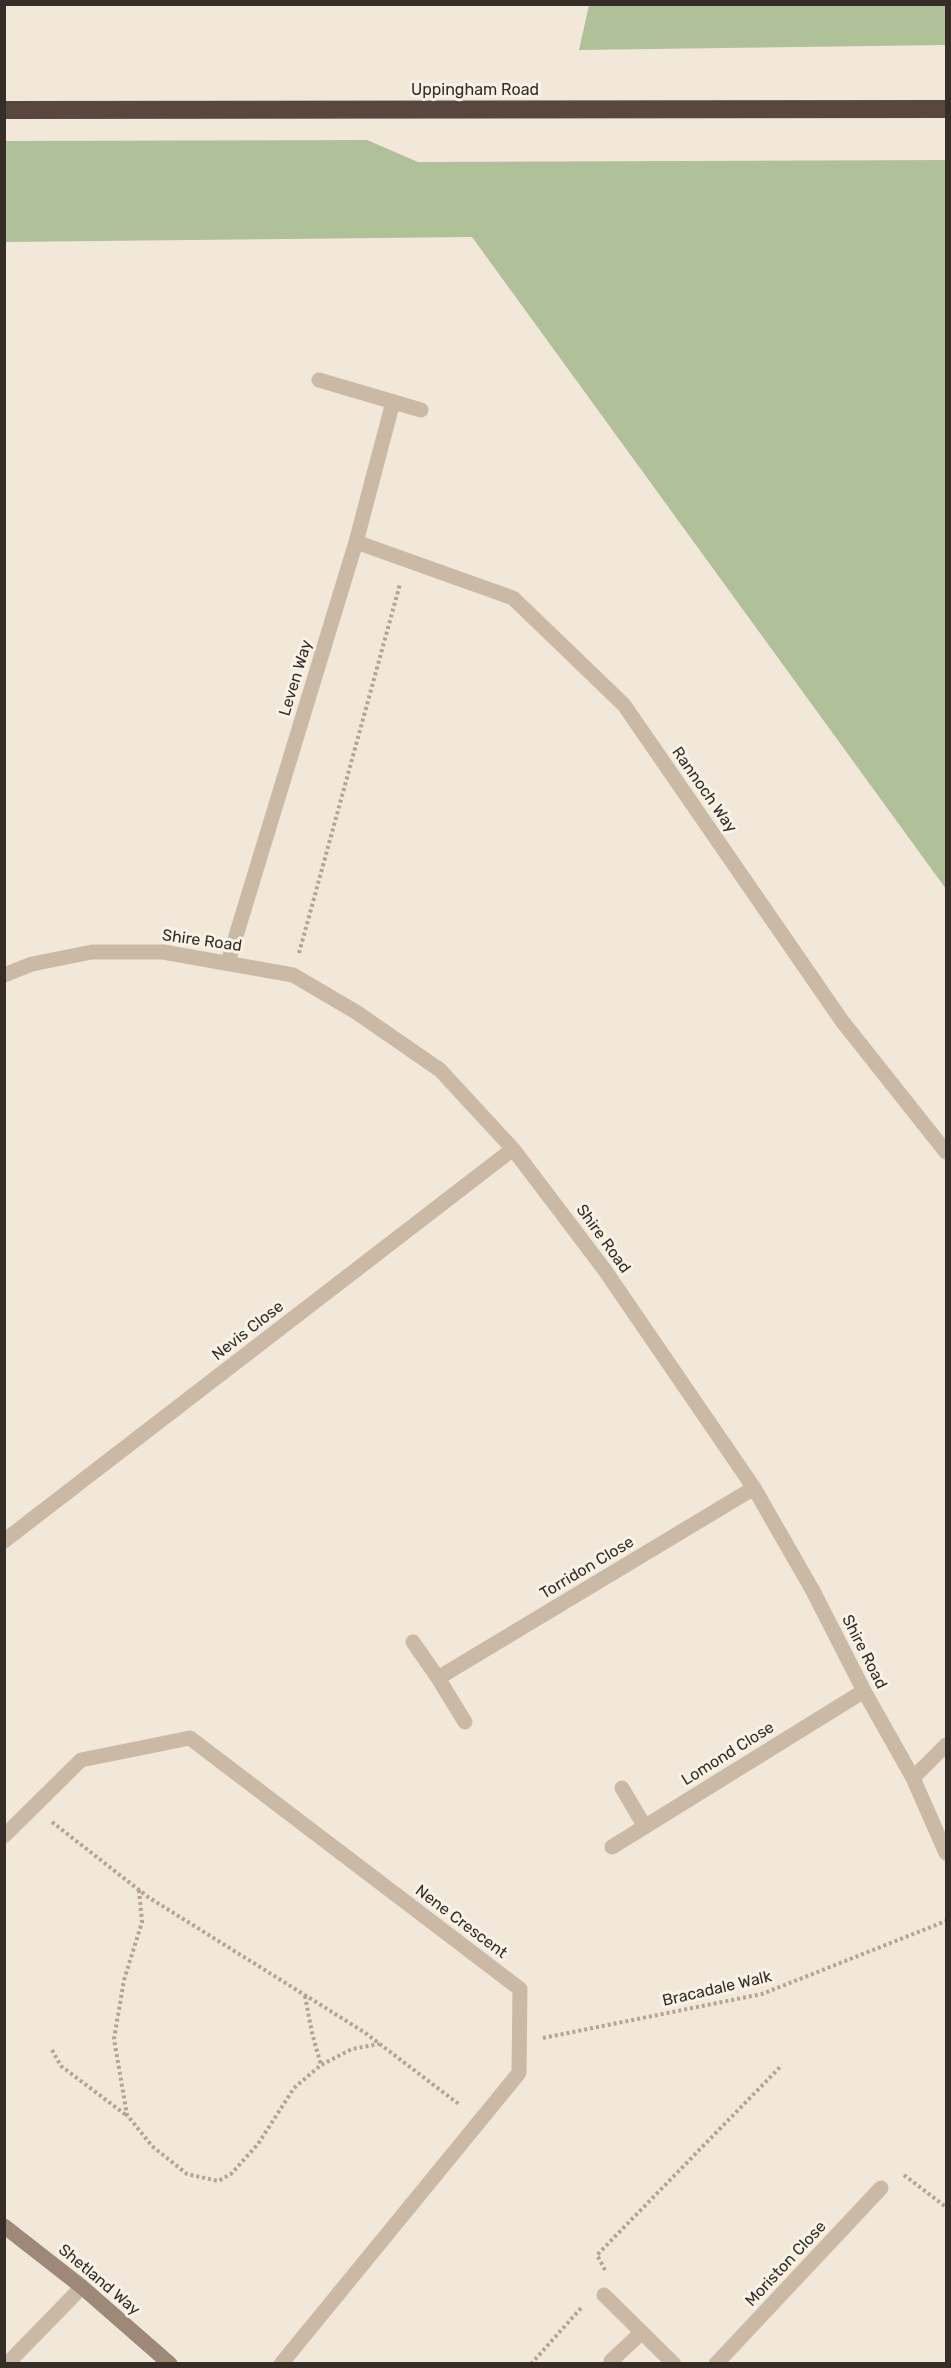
<!DOCTYPE html>
<html>
<head>
<meta charset="utf-8">
<style>
  body { margin:0 }
  #map { position:relative; width:951px; height:2368px; overflow:hidden; background:#f2e8da; font-family:Rubik,sans-serif }
  canvas { display:block }
  .frame { position:absolute; inset:0; border:6px solid #362d27; pointer-events:none }
</style>
</head>
<body>
<div id="map">
<canvas width="951" height="2368"></canvas>
<div class="frame"></div>
</div>
<script>
const c = document.querySelector('canvas').getContext('2d');
c.lineJoin = 'round';
function fill(path, color) { c.fillStyle = color; c.fill(path, 'evenodd'); }
const toPath = rows => new Path2D(rows.map(r => 'M' + r).join(''));
function stroke(path, color, width, dash) { c.strokeStyle = color; c.lineWidth = width; c.lineCap = dash ? 'butt' : 'round'; c.setLineDash(dash || []); c.stroke(path); }
function write(font, color, halo, rows, align = 'center') {
  c.font = font + ' Rubik,sans-serif'; c.lineWidth = 6; c.setLineDash([]); c.textBaseline = 'middle'; c.strokeStyle = halo; c.fillStyle = color; for (const [text, x, y, turn = 0] of rows) {
    c.save(); c.translate(x, y); c.rotate((+turn || 0) * Math.PI / 180); c.textAlign = isNaN(turn) ? turn : align; if (halo) c.strokeText(text, 0, 0); c.fillText(text, 0, 0); c.restore();
  }
}
fill(toPath([
  [589,5,946,5,946,45,579,50],
  [367,140,418,162,946,160,946,889,472,237,5,242,5,141]
]), '#b0c199');
stroke(toPath([
  [299,953,400,584],
  [52,1822,148,1897,364,2032,460,2105],
  [139,1890,142,1922,124,1980,114,2039,127,2115,152,2146,187,2174,218,2181,231,2174,258,2144,294,2088,321,2065,352,2049,379,2044],
  [305,1996,312,2033,321,2065],
  [543,2038,762,1994,946,1921],
  [52,2050,61,2066,126,2115],
  [904,2175,946,2207],
  [605,2270,597,2255,782,2065],
  [531,2364,582,2307]
]), '#b6a390', 4, [3, 3]);
stroke(toPath([
  [319,380,421,410],
  [356,542,513,598,624,705,842,1021,946,1152],
  [228,962,356,542,393,402],
  [4,975,32,964,92,952,163,952,293,975,356,1012,440,1070,513,1149,604,1269,754,1488,813,1591,864,1691,913,1778,946,1853],
  [4,1541,513,1149],
  [413,1642,438,1678,465,1722],
  [438,1678,754,1488],
  [913,1778,946,1745],
  [622,1788,645,1827],
  [4,1836,81,1760,190,1738,520,1989,519,2073,281,2364],
  [612,1847,864,1691],
  [604,2295,674,2364],
  [611,2361,642,2332],
  [7,2364,82,2287],
  [716,2364,881,2188]
]), '#cab9a5', 15);
stroke(toPath([
  [4,2226,82,2287,170,2364]
]), '#9e8877', 15);
stroke(toPath([
  [4,110,946,109]
]), '#57473e', 18);
write('16px', '#362d27', '#f9f2e6', [
  ["Uppingham Road",475,90],
  ["Leven Way",296,678,-73],
  ["Rannoch Way",704,790,55],
  ["Shire Road",202,941,8],
  ["Shire Road",603,1239,54],
  ["Nevis Close",248,1331,-38],
  ["Torridon Close",587,1568,-31],
  ["Shire Road",864,1652,63],
  ["Lomond Close",728,1754,-32],
  ["Nene Crescent",461,1922,37],
  ["Bracadale Walk",717,1989,-13],
  ["Moriston Close",786,2264,-47],
  ["Shetland Way",99,2280,40]
]);
</script>
</body>
</html>
